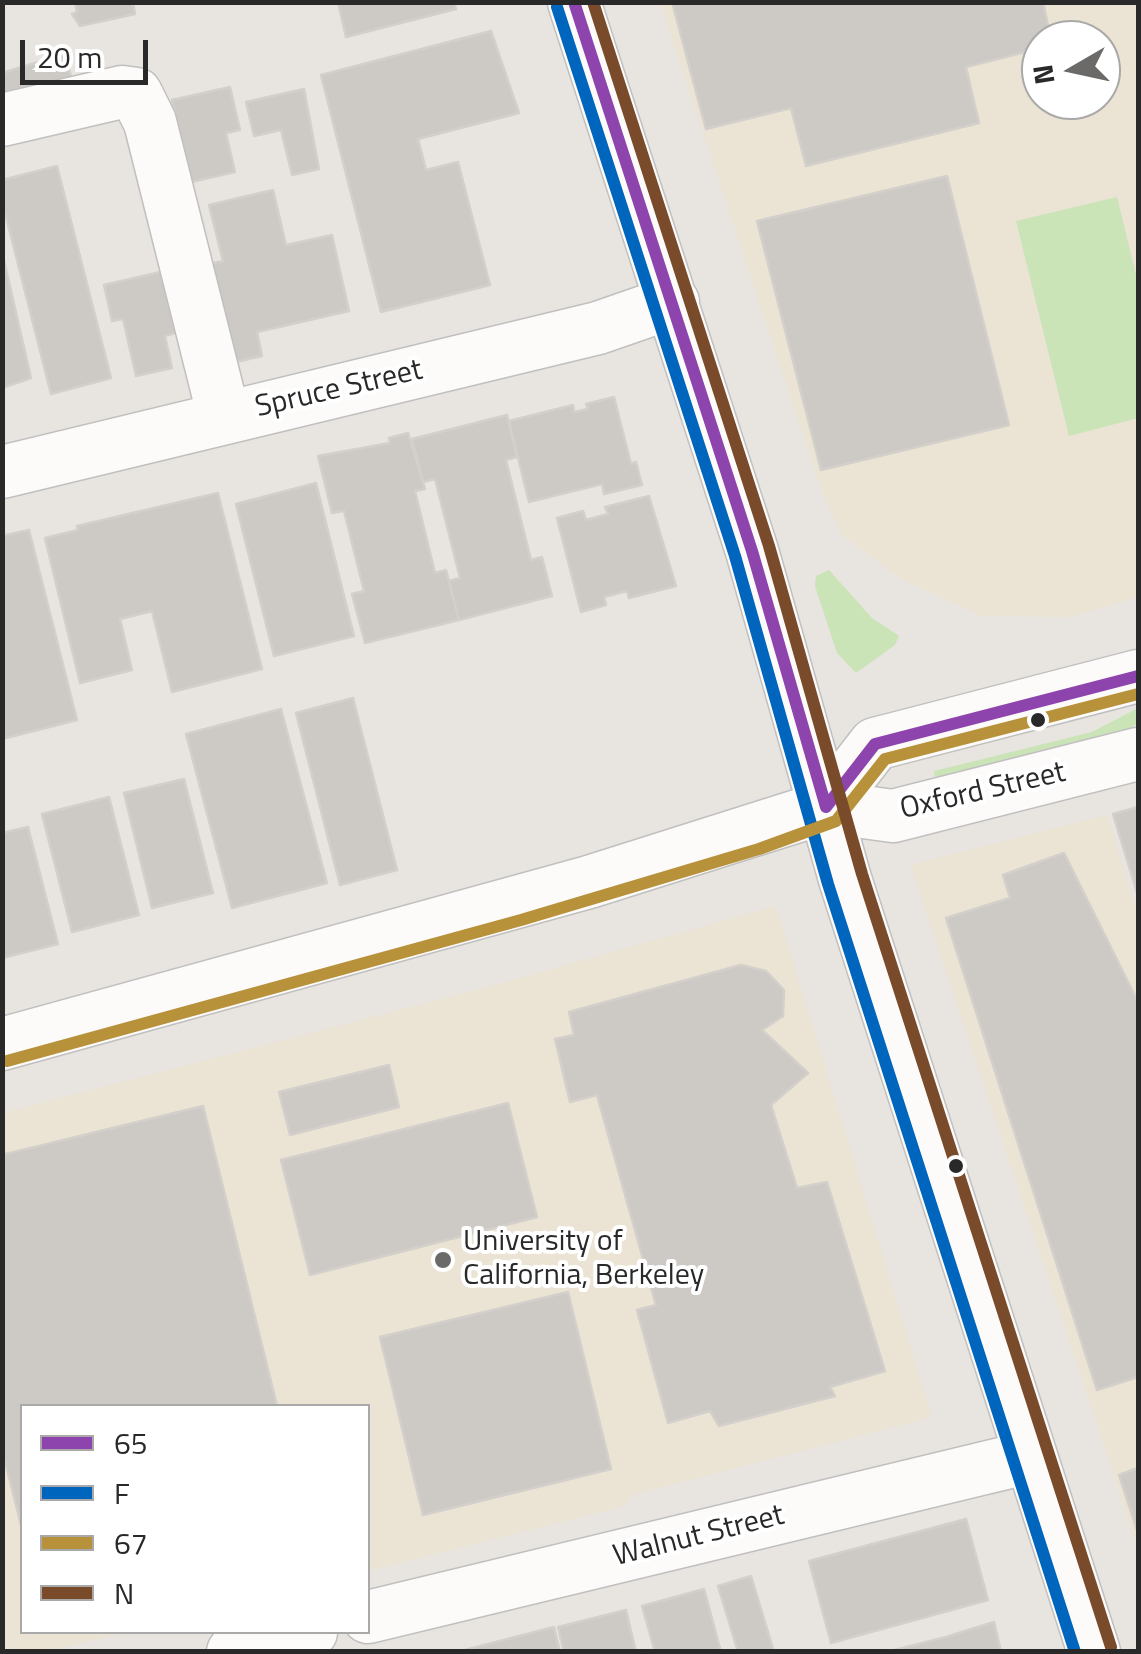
<!DOCTYPE html>
<html>
<head>
<meta charset="utf-8">
<style>
  body { margin:0 }
  #map { position:relative; width:1141px; height:1654px; overflow:hidden; background:#e8e4df; font-family:"Titillium Web",sans-serif }
  canvas { display:block }
  .frame { position:absolute; inset:0; border:5px solid #292929; pointer-events:none }
  .legend { position:absolute; left:20px; top:1404px; width:350px; height:230px; box-sizing:border-box; background:#fff; border:2px solid #a9a9a9; margin:0; padding:12px 18px; list-style:none; font-size:30px; color:#292929 }
  .legend li { display:flex; align-items:center; gap:20px; height:50px }
  .legend b { width:50px; border:2px solid #a9a9a9 }
  .north { position:absolute; left:1021px; top:20px; width:100px; height:100px; box-sizing:border-box; background:#fff; border:2px solid #a9a9a9; border-radius:50%; rotate:261deg; font-size:28px; font-weight:700; line-height:40px; text-align:center; color:#292929 }
  .north::after { content:''; display:block; margin:auto; width:35px; height:45px; background:#6c6a69; clip-path:polygon(50% 0,100% 100%,50% 72%,0 100%) }
  .scale { position:absolute; left:20px; top:40px; width:128px; height:45px; box-sizing:border-box; border:5px solid #292929; border-top:0; padding-left:12px; font-size:30px; line-height:35px; white-space:nowrap; color:#292929; -webkit-text-stroke:8px #fff; paint-order:stroke }
</style>
</head>
<body>
<div id="map">
<canvas width="1141" height="1654"></canvas>
<div class="frame"></div>
<ul class="legend">
<li><b style="height:12px;background:#8e44ad"></b>65</li>
<li><b style="height:12px;background:#0065bd"></b>F</li>
<li><b style="height:12px;background:#b8913b"></b>67</li>
<li><b style="height:12px;background:#7a4b2a"></b>N</li>
</ul>
<div class="north">N</div>
<div class="scale">20 m</div>
</div>
<script>
const c = document.querySelector('canvas').getContext('2d');
c.lineJoin = 'round';
function fill(path, color) { c.fillStyle = color; c.fill(path, 'evenodd'); }
const toPath = rows => new Path2D(rows.map(r => 'M' + r).join(''));
function stroke(path, color, width, dash) { c.strokeStyle = color; c.lineWidth = width; c.lineCap = dash ? 'butt' : 'round'; c.setLineDash(dash || []); c.stroke(path); }
function write(font, color, halo, rows, align = 'center') {
  c.font = font + ' "Titillium Web",sans-serif'; c.lineWidth = 8; c.setLineDash([]); c.textBaseline = 'middle'; c.strokeStyle = halo; c.fillStyle = color; for (const [text, x, y, turn = 0] of rows) {
    c.save(); c.translate(x, y); c.rotate((+turn || 0) * Math.PI / 180); c.textAlign = isNaN(turn) ? turn : align; if (halo) c.strokeText(text, 0, 0); c.fillText(text, 0, 0); c.restore();
  }
}
fill(toPath([
  [660,3,1138,3,1138,597,1070,617,982,616,903,580,842,535,824,497],
  [1041,40,1101,40,1101,100,1041,100],
  [1107,815,1138,915,1138,1549,910,865],
  [776,906,932,1417,632,1495,624,1506,368,1571,368,1406,22,1406,22,1632,127,1632,48,1651,3,1652,3,1113,488,987]
]), '#ebe3d3');
fill(toPath([
  [1117,197,1138,283,1138,418,1069,436,1016,221],
  [829,570,872,618,899,636,895,645,856,673,837,653,815,586,816,576],
  [1138,708,1138,723,1130,729,936,782,934,771,1092,732]
]), '#cae4b7');
const building = toPath([
  [75,2,133,2,135,14,80,26,72,14,77,12,75,2],
  [338,2,454,2,456,9,346,37,338,2],
  [672,2,1043,2,1051,40,1041,40,1041,48,966,67,979,123,806,166,791,108,706,129,672,2],
  [491,31,519,113,418,139,426,170,458,162,490,285,381,312,321,75,491,31],
  [65,54,76,96,2,114,2,73,65,54],
  [230,87,240,130,226,133,235,172,191,182,172,100,230,87],
  [304,89,319,169,292,175,281,130,254,136,246,102,304,89],
  [57,166,111,378,51,394,2,201,2,180,57,166],
  [947,176,1009,425,821,470,757,221,947,176],
  [273,190,286,245,332,235,349,311,257,332,262,356,227,364,204,265,223,261,209,205,273,190],
  [2,252,31,378,2,388,2,252],
  [169,270,178,332,165,336,172,368,136,376,123,319,112,321,104,285,169,270],
  [614,397,631,464,636,462,642,485,604,494,602,484,529,502,509,421,573,405,574,412,588,409,586,404,614,397],
  [507,415,517,457,506,460,531,560,542,557,552,596,459,620,449,581,460,578,435,479,423,482,412,439,507,415],
  [408,433,425,489,415,491,435,573,446,570,459,620,365,643,352,594,364,591,344,511,332,513,318,456,390,443,389,438,408,433],
  [316,483,354,636,274,656,236,504,316,483],
  [218,493,262,669,172,692,152,611,120,619,132,670,80,683,45,538,78,530,77,526,218,493],
  [649,496,676,586,629,598,627,591,604,597,606,605,581,612,557,518,583,511,586,520,608,514,605,507,649,496],
  [29,530,77,720,2,739,2,536,29,530],
  [353,698,397,870,340,885,296,713,353,698],
  [281,709,327,883,232,908,186,734,281,709],
  [184,779,213,893,152,908,124,793,184,779],
  [109,797,139,915,72,932,42,814,109,797],
  [1138,807,1138,896,1113,814,1138,807],
  [28,827,58,944,2,958,2,833,28,827],
  [1064,853,1138,1002,1138,1377,1097,1390,946,918,1010,898,1003,875,1064,853],
  [741,965,766,971,784,990,783,1016,762,1030,808,1073,771,1105,797,1188,827,1182,885,1371,830,1387,835,1396,719,1426,710,1411,668,1423,637,1310,656,1305,597,1095,570,1102,555,1039,574,1035,569,1012,741,965],
  [389,1065,399,1107,290,1135,279,1092,389,1065],
  [508,1103,537,1217,310,1275,281,1160,508,1103],
  [203,1106,277,1406,22,1406,22,1529,2,1449,2,1155,203,1106],
  [568,1292,611,1469,423,1515,380,1337,568,1292],
  [1138,1468,1138,1533,1119,1475,1138,1468],
  [966,1519,988,1600,831,1643,809,1561,966,1519],
  [751,1576,774,1652,738,1652,718,1586,751,1576],
  [704,1589,721,1652,655,1652,642,1606,704,1589],
  [626,1610,636,1652,564,1652,558,1627,626,1610],
  [994,1622,1001,1652,887,1652,946,1637,994,1622],
  [554,1627,560,1652,465,1650,554,1627]
]);
fill(building, '#cdcac6');
stroke(building, '#d3d0cb', 2.5);
const minor = toPath([
  [574,2,752,551,845,879,1094,1652],
  [2,120,122,92,136,94,150,122,224,417],
  [2,472,598,328,673,302],
  [826,807,875,744,1138,676],
  [2,1044,589,882,826,807,893,816,1138,754],
  [368,1617,1030,1457],
  [233,1652,311,1632]
]);
stroke(minor, '#c1c0c1', 55);
stroke(minor, '#fcfbfa', 52);
stroke(toPath([
  [574,2,752,551,826,807],
  [826,807,875,744,1138,676]
]), '#8e44ad', 12);
stroke(toPath([
  [557,7,735,556,828,884,1075,1652]
]), '#0065bd', 12);
stroke(toPath([
  [7,1061,521,920,759,849,836,821,885,759,1138,694]
]), '#b8913b', 12);
stroke(toPath([
  [593,2,769,546,862,874,1111,1647]
]), '#7a4b2a', 12);
for (const [x, y, r, color] of [
  [1038,720,9,"#292929"],
  [956,1166,9,"#292929"],
  [443,1260,10,"#6c6a69"]
]) { const dot = new Path2D(); dot.arc(x, y, r, 0, 2 * Math.PI); c.fillStyle = color; c.fill(dot); stroke(dot, '#fff', 4); }
write('30px', '#292929', '#fff', [
  ["Spruce Street",339,390,-13],
  ["Oxford Street",983,792,-13],
  ["Walnut Street",699,1537,-14]
]);
write('30px', '#292929', '#fff', [
  ["University of",463,1243],
  ["California, Berkeley",463,1277]
], 'left');
</script>
</body>
</html>
